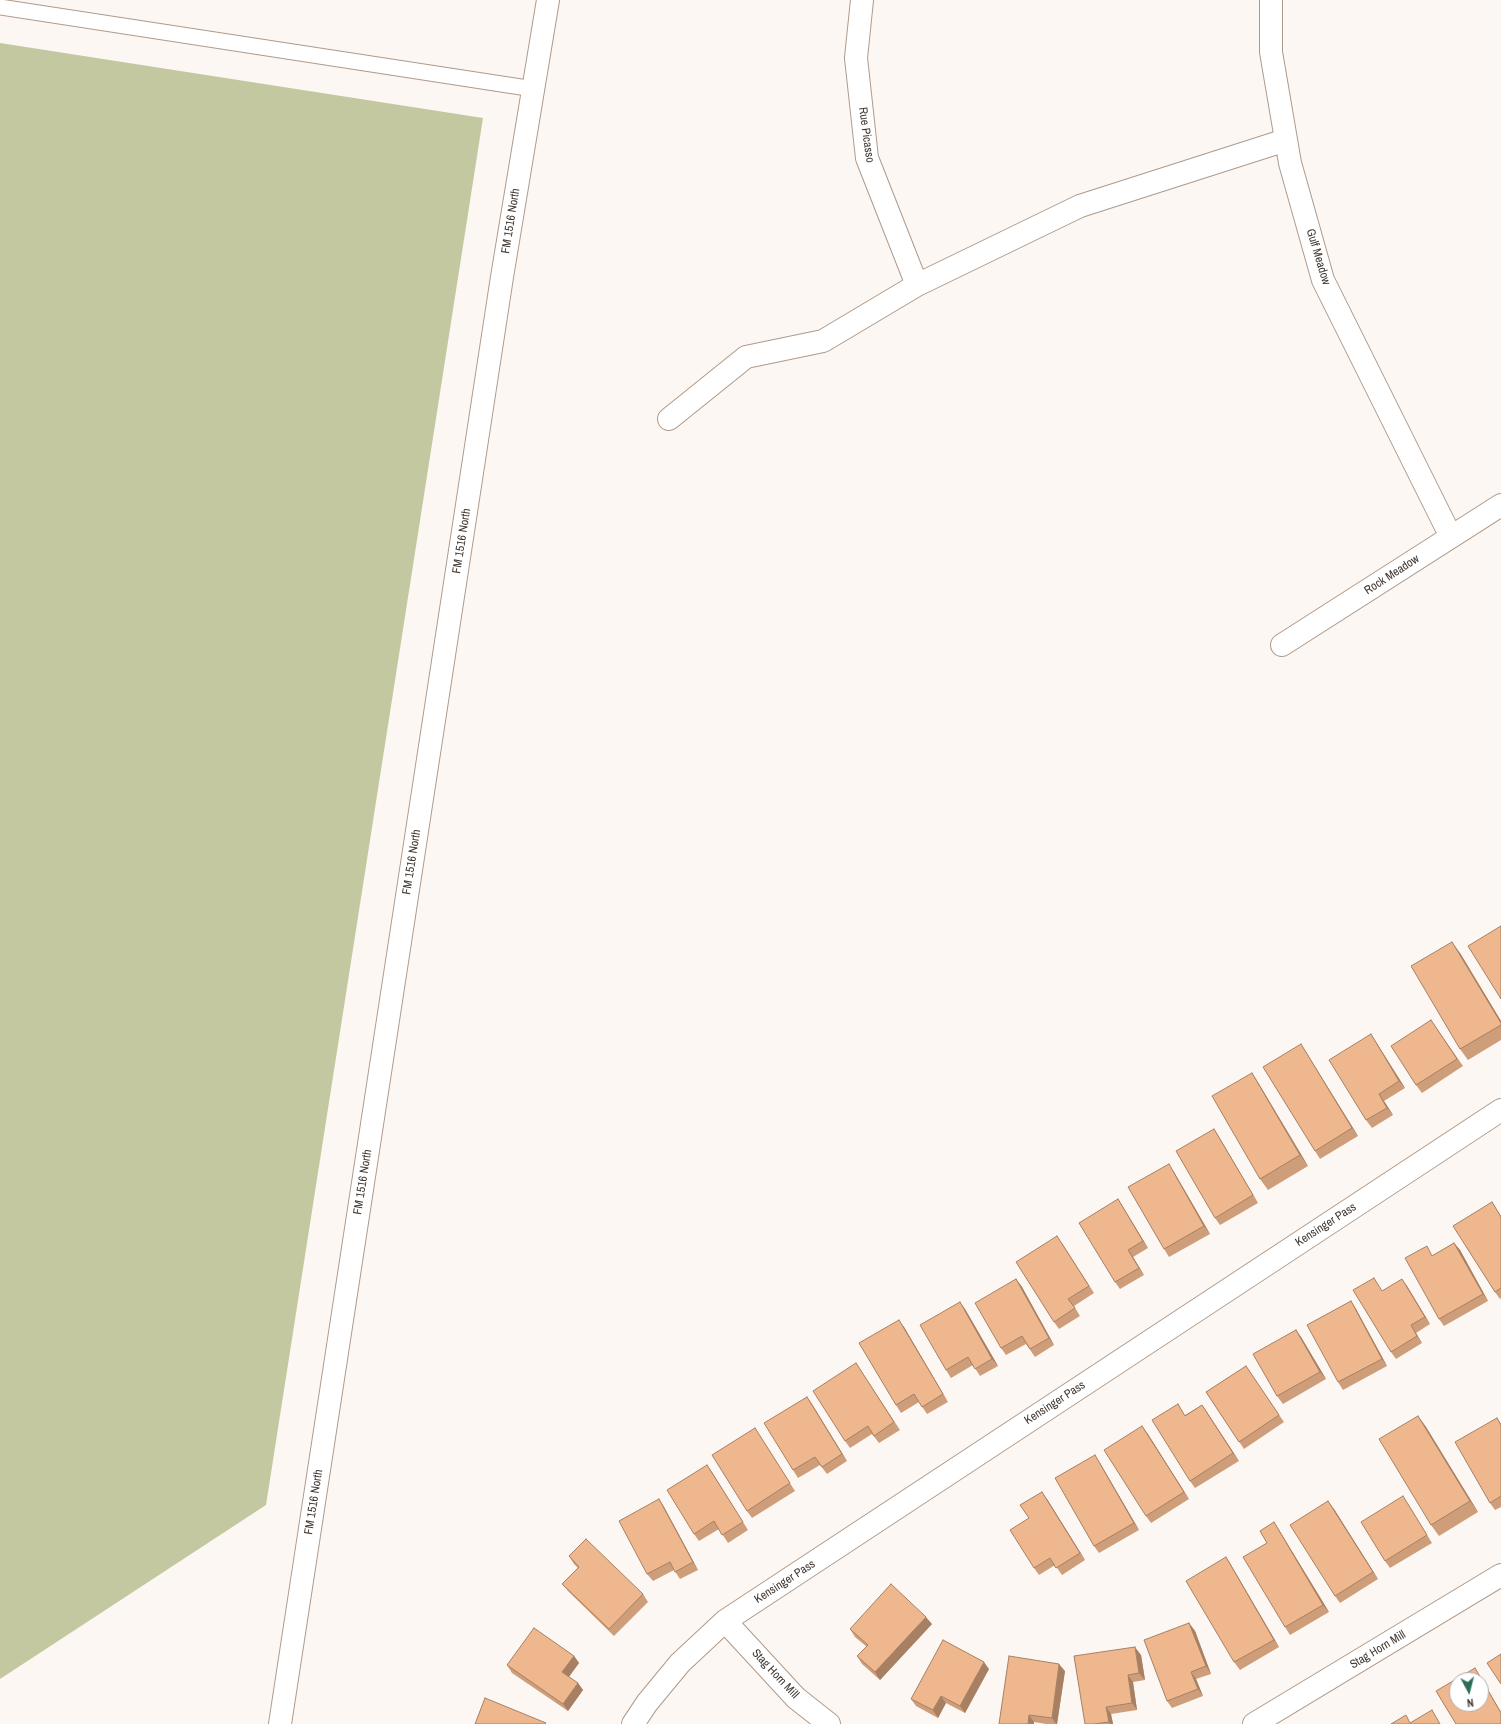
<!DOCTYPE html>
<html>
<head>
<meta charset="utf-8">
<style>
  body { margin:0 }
  #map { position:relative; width:1501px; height:1724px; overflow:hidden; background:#fcf7f3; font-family:"Archivo Narrow",sans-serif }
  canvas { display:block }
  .north { position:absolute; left:1449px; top:1672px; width:40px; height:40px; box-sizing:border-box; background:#fff; border:1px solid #b3afad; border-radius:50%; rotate:173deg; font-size:11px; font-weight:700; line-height:16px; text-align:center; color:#413832 }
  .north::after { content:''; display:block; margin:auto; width:14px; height:18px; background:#2d6c59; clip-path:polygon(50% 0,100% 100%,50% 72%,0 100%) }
</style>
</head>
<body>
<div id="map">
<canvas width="1501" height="1724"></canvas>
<div class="north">N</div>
</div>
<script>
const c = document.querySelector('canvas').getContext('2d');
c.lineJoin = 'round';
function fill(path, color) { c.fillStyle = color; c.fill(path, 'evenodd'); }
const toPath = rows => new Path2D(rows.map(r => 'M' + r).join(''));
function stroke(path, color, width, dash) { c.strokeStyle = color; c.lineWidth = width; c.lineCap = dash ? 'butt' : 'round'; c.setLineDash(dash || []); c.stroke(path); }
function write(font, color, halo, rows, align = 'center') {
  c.font = font + ' "Archivo Narrow",sans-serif'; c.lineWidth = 3.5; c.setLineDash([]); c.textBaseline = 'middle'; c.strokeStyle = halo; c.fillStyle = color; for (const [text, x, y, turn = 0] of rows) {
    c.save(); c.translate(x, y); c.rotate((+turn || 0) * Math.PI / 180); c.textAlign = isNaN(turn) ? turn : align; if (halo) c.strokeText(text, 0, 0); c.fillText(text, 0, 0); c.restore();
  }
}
fill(toPath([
  [0,43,483,118,266,1505,0,1679]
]), '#c4c8a1');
const lane = toPath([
  [0,7,534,89]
]);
const street = toPath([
  [862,0,856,58,867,158,917,285],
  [1271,0,1271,52,1290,163,1323,280,1451,537],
  [669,419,746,357,823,341,917,285,1080,206,1286,140],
  [1282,645,1501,505],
  [725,1621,796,1698,829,1724],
  [633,1724,647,1703,680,1663,725,1621,1501,1110],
  [1254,1724,1501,1575]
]);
const secondary = toPath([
  [280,1724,502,277,548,0]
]);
stroke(lane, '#af9a8a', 17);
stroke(street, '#af9a8a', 24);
stroke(secondary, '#af9a8a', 24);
stroke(lane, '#fff', 15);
stroke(street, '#fff', 22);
stroke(secondary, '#fff', 22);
fill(toPath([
  [1460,953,1501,1021,1501,1040,1468,1060,1460,1049],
  [1431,1020,1463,1066,1422,1093,1416,1085],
  [1376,1042,1405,1088,1384,1101,1393,1115,1372,1128,1366,1120],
  [1306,1052,1358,1136,1320,1159,1315,1151],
  [1252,1073,1259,1084,1308,1166,1268,1190,1260,1179],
  [1214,1129,1219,1137,1258,1203,1220,1225,1215,1218],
  [1174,1172,1210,1234,1169,1257,1164,1249],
  [1118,1199,1123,1207,1148,1248,1133,1257,1144,1275,1120,1289,1115,1282],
  [1492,1202,1501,1216,1501,1298,1500,1299,1495,1292],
  [1062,1243,1094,1293,1074,1306,1080,1316,1059,1329,1054,1322],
  [1454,1243,1460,1250,1488,1301,1444,1326,1439,1319,1433,1255],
  [1016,1279,1022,1287,1054,1345,1035,1357,1026,1344,1006,1355,1001,1348],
  [1407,1286,1430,1324,1416,1333,1422,1343,1396,1359,1391,1352,1383,1291],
  [1351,1301,1356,1309,1387,1366,1343,1390,1338,1382],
  [965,1309,998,1366,980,1376,973,1365,951,1378,946,1370],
  [904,1327,948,1402,927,1414,919,1402,901,1413,896,1405],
  [1296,1330,1301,1337,1326,1379,1283,1404,1277,1396],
  [856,1363,900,1430,879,1443,872,1434,850,1448,845,1441],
  [1246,1366,1284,1422,1244,1449,1206,1392],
  [807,1397,847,1461,827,1474,820,1465,798,1478,793,1470],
  [1202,1405,1239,1461,1195,1488,1190,1481,1185,1415],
  [1418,1416,1426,1427,1478,1512,1439,1536,1431,1525],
  [1497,1418,1501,1424,1501,1507,1495,1510,1490,1503],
  [1142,1426,1189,1499,1151,1523,1146,1516],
  [755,1428,795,1491,752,1518,747,1511],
  [1100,1463,1139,1530,1099,1553,1094,1546],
  [707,1465,748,1530,728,1543,719,1529,699,1541,694,1534],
  [659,1499,664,1507,698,1570,680,1579,674,1570,653,1581,647,1574],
  [1047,1499,1085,1560,1062,1575,1055,1565,1039,1575,1034,1568,1029,1518],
  [1408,1504,1432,1543,1390,1568,1385,1561],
  [1334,1509,1378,1579,1340,1603,1335,1596],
  [1274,1522,1279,1530,1329,1612,1290,1635,1285,1627,1267,1543],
  [569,1556,643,1594,648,1602,614,1636,568,1591,562,1584,578,1568,574,1564],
  [1226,1557,1231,1565,1279,1647,1240,1670,1234,1662],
  [1189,1623,1195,1631,1211,1674,1196,1679,1203,1696,1172,1708,1167,1701],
  [932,1624,880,1680,862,1664,857,1656,867,1647,855,1637,850,1629],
  [1141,1655,1145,1680,1133,1682,1137,1710,1111,1714,1113,1724,1085,1724],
  [574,1656,579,1663,569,1677,578,1683,583,1690,568,1711,512,1673,507,1665],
  [989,1669,965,1713,946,1703,938,1718,916,1706,911,1699],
  [1065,1671,1057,1724,1046,1724,1034,1722,1034,1724,999,1724]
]), '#ce9d7a');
fill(toPath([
  [1452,942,1460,953,1501,1021,1501,1023],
  [1371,1034,1376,1042,1405,1088,1399,1081],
  [1301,1044,1306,1052,1358,1136,1352,1128],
  [1252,1073,1259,1084,1308,1166,1300,1155],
  [1379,1094,1384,1101,1393,1115,1387,1108],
  [1214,1129,1219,1137,1258,1203,1253,1195],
  [1169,1164,1174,1172,1210,1234,1204,1226],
  [1118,1199,1123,1207,1148,1248,1143,1241],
  [1454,1243,1460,1250,1488,1301,1483,1294],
  [1128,1250,1133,1257,1144,1275,1139,1268],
  [1016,1279,1022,1287,1054,1345,1049,1338],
  [1402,1279,1407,1286,1430,1324,1425,1317],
  [1351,1301,1356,1309,1387,1366,1382,1359],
  [960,1302,965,1309,998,1366,992,1359],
  [899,1320,904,1327,948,1402,943,1394],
  [1411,1325,1416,1333,1422,1343,1417,1336],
  [1296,1330,1301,1337,1326,1379,1320,1372],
  [807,1397,812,1404,847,1461,842,1454],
  [1202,1405,1207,1412,1239,1461,1233,1453],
  [1418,1416,1426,1427,1478,1512,1470,1501],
  [1142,1426,1148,1434,1189,1499,1184,1492],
  [1095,1455,1100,1463,1139,1530,1134,1523],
  [707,1465,712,1472,748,1530,743,1522],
  [1042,1492,1047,1499,1085,1560,1080,1553],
  [659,1499,664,1507,698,1570,693,1562],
  [1328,1501,1334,1509,1378,1579,1373,1572],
  [1274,1522,1279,1530,1329,1612,1323,1605],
  [1226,1557,1231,1565,1279,1647,1274,1640],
  [926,1617,932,1624,880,1680,875,1672],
  [1189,1623,1195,1631,1211,1674,1206,1666],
  [1135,1647,1141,1655,1145,1680,1139,1673],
  [574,1656,579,1663,567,1679,562,1672],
  [984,1662,989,1669,965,1713,960,1706],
  [1059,1664,1065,1671,1057,1724,1056,1724,1052,1718],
  [1475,1668,1480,1676,1501,1712,1501,1713],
  [1191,1672,1196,1679,1203,1696,1198,1689],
  [1128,1675,1133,1682,1137,1710,1132,1703],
  [578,1683,583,1690,568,1711,563,1704],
  [941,1696,946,1703,938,1718,933,1710],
  [1106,1707,1111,1714,1113,1724,1110,1724,1109,1722],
  [1029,1715,1034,1722,1034,1724,1028,1724]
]), '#a78063');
const building = toPath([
  [1501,926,1501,999,1468,946,1501,926],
  [1452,942,1501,1023,1501,1025,1460,1049,1411,966,1452,942],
  [1431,1020,1457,1059,1416,1085,1391,1046,1431,1020],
  [1371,1034,1399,1081,1379,1094,1387,1108,1366,1120,1329,1060,1371,1034],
  [1301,1044,1352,1128,1315,1151,1263,1067,1301,1044],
  [1252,1073,1300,1155,1260,1179,1212,1096,1252,1073],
  [1214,1129,1253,1195,1215,1218,1176,1151,1214,1129],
  [1169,1164,1204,1226,1164,1249,1128,1187,1169,1164],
  [1118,1199,1143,1241,1128,1250,1139,1268,1115,1282,1079,1223,1118,1199],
  [1492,1202,1501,1217,1501,1288,1495,1292,1453,1226,1492,1202],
  [1057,1236,1089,1286,1068,1299,1075,1308,1054,1322,1016,1262,1057,1236],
  [1454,1243,1483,1294,1439,1319,1405,1258,1427,1246,1432,1256,1454,1243],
  [1374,1278,1382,1291,1402,1279,1425,1317,1411,1325,1417,1336,1391,1352,1353,1290,1374,1278],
  [1016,1279,1049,1338,1030,1349,1022,1336,1001,1348,975,1303,1016,1279],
  [1351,1301,1382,1359,1338,1382,1307,1325,1351,1301],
  [960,1302,992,1359,975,1369,968,1357,946,1370,920,1325,960,1302],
  [899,1320,943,1394,922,1407,914,1394,896,1405,859,1343,899,1320],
  [1296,1330,1320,1372,1277,1396,1253,1354,1296,1330],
  [856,1363,894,1422,874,1436,868,1426,845,1441,813,1391,856,1363],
  [1246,1366,1279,1415,1239,1442,1206,1392,1246,1366],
  [807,1397,842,1454,822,1467,815,1457,793,1470,764,1423,807,1397],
  [1178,1404,1185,1416,1202,1405,1233,1453,1190,1481,1152,1420,1178,1404],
  [1418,1416,1470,1501,1431,1525,1379,1439,1418,1416],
  [1497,1418,1501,1425,1501,1496,1490,1503,1455,1442,1497,1418],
  [1142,1426,1184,1492,1146,1516,1104,1450,1142,1426],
  [755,1428,790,1483,747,1511,712,1455,755,1428],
  [1095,1455,1134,1523,1094,1546,1055,1478,1095,1455],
  [707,1465,743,1522,722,1535,714,1521,694,1534,667,1490,707,1465],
  [1042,1492,1080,1553,1056,1568,1050,1558,1034,1568,1010,1530,1029,1518,1020,1505,1042,1492],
  [1403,1496,1427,1535,1385,1561,1361,1522,1403,1496],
  [659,1499,693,1562,675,1572,670,1562,647,1574,619,1521,659,1499],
  [1328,1501,1373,1572,1335,1596,1290,1525,1328,1501],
  [1274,1522,1323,1605,1285,1627,1243,1557,1267,1543,1260,1531,1274,1522],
  [586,1539,643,1594,609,1629,562,1584,579,1567,569,1556,586,1539],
  [1226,1557,1274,1640,1234,1662,1186,1581,1226,1557],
  [891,1584,926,1617,875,1672,857,1656,868,1645,850,1629,891,1584],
  [1189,1623,1206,1666,1191,1672,1198,1689,1167,1701,1144,1640,1189,1623],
  [534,1628,574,1656,562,1672,578,1683,563,1704,507,1665,534,1628],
  [943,1640,984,1662,960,1706,941,1696,933,1710,911,1699,943,1640],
  [1135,1647,1139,1673,1128,1675,1132,1703,1106,1707,1109,1722,1094,1724,1085,1724,1074,1656,1135,1647],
  [1501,1654,1501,1684,1487,1663,1501,1654],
  [1009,1656,1059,1664,1052,1718,1029,1715,1028,1724,999,1724,1009,1656],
  [1475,1668,1501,1713,1501,1724,1456,1724,1436,1691,1475,1668],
  [1457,1680,1481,1680,1481,1704,1457,1704,1457,1680],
  [485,1698,546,1723,545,1724,475,1724,485,1698],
  [1432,1710,1440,1724,1391,1724,1406,1715,1410,1723,1432,1710]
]);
fill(building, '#efb78e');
stroke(building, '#a78063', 1);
write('12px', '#413832', '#fff', [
  ["Rue Picasso",866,135,82],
  ["FM 1516 North",511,221,-81],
  ["Gulf Meadow",1318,257,73],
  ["FM 1516 North",462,541,-81],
  ["Rock Meadow",1392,575,-33],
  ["FM 1516 North",412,862,-81],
  ["FM 1516 North",363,1182,-81],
  ["Kensinger Pass",1326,1225,-33],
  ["Kensinger Pass",1055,1403,-33],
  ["FM 1516 North",314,1502,-81],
  ["Kensinger Pass",785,1582,-33],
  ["Stag Horn Mill",1378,1650,-31],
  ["Stag Horn Mill",775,1674,47]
]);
</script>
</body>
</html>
